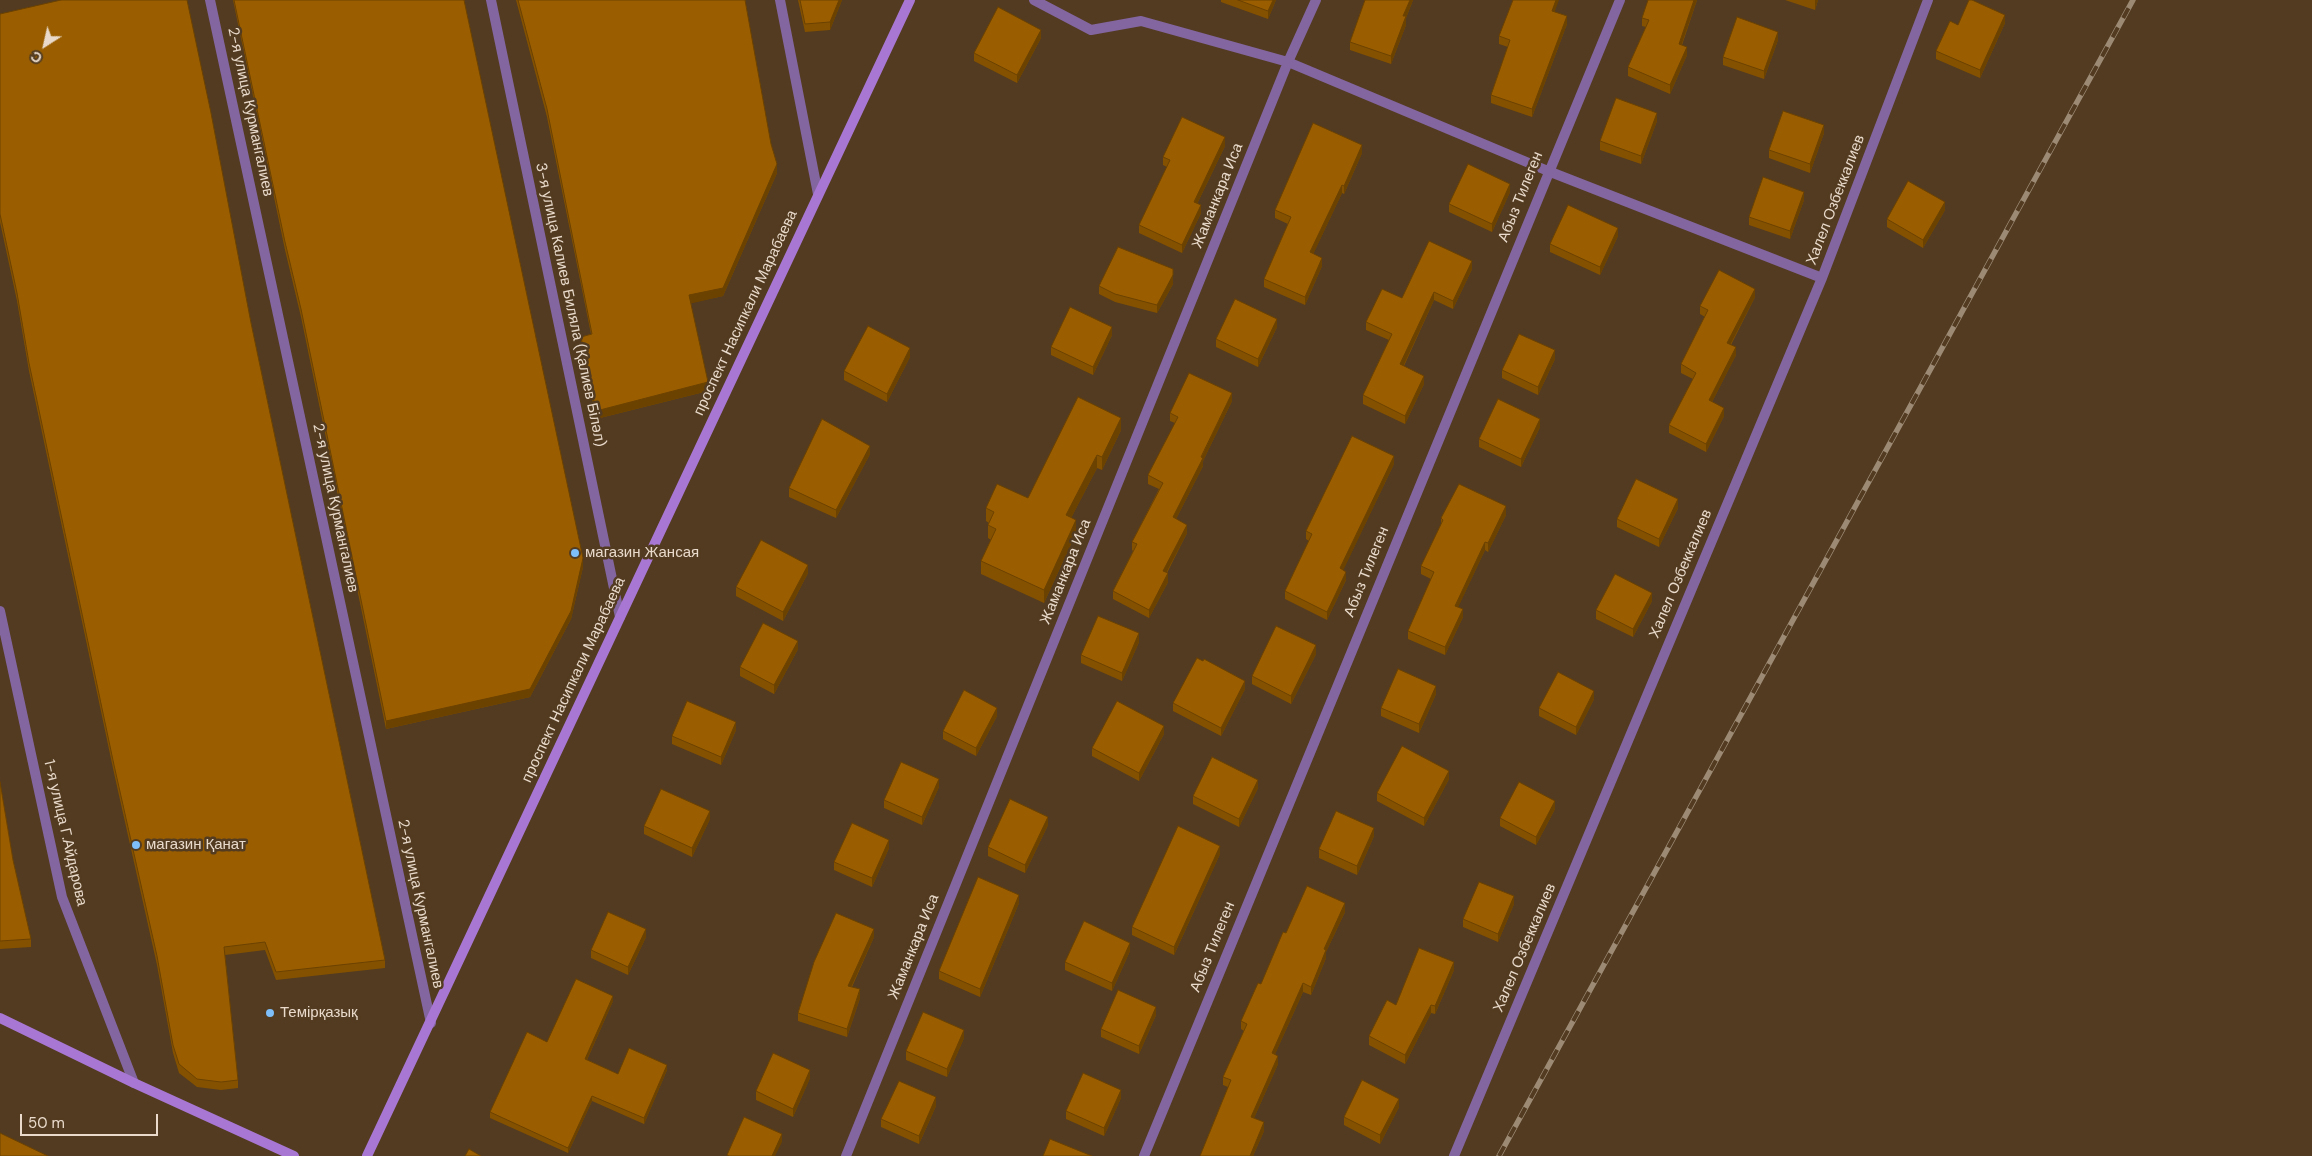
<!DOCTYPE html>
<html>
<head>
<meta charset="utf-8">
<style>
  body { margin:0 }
  #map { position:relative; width:2312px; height:1156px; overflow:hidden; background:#523b20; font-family:"DM Sans",sans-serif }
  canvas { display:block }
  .north { position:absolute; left:20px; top:20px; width:50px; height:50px; -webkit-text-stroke:4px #523b20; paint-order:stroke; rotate:215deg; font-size:14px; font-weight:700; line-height:20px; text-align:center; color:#e9dacb }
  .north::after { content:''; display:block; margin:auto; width:18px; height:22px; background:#e9dacb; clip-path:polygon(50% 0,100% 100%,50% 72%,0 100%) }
  .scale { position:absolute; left:20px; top:1114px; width:138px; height:22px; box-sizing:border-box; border:2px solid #e9dacb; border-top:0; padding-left:6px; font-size:15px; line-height:18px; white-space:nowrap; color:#e9dacb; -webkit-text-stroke:4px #523b20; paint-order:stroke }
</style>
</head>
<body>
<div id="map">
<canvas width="2312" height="1156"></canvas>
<div class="north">С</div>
<div class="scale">50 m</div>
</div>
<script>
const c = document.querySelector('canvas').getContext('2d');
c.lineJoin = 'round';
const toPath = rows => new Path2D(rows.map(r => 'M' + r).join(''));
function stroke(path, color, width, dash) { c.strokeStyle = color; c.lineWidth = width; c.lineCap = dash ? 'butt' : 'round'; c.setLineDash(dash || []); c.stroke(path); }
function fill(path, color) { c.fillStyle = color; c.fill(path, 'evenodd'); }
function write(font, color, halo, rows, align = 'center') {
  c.font = font + ' "DM Sans",sans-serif'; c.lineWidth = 5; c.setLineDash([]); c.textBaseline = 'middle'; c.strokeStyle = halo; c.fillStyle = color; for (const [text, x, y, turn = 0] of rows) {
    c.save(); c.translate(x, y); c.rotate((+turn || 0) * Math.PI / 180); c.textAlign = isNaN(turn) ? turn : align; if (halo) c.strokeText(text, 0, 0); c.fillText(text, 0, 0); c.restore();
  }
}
stroke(toPath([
  [210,0,431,1023],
  [491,0,620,617],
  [780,0,818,194],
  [1034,0,1091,30,1141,21,1288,62,1548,171,1822,278],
  [0,611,62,897,134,1083],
  [846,1156,1288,62,1316,0],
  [1144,1156,1620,0],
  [1454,1156,1822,278,1928,0]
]), '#83659f', 10);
stroke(toPath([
  [0,1018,134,1083,294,1156],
  [367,1156,910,0]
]), '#a877d3', 10);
const rail = toPath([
  [1499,1156,2133,0]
]);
stroke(rail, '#9d8a75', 5.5);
stroke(rail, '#523b20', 4, [11]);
fill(toPath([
  [233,0,464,0,583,567,571,619,530,697,386,729,301,317,285,250],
  [516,0,745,0,771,144,777,173,723,296,690,303,708,391,596,419,581,345,581,337,591,334,547,117],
  [798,0,842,0,830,30,805,32],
  [1221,0,1276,0,1268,19,1221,2],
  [1365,0,1413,0,1406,18,1406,25,1391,64,1350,50,1350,42],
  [1697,0,1682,45,1687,55,1670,94,1628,76,1628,67,1646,27,1642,26,1642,18],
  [1785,0,1818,0,1815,10],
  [1554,12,1567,24,1532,117,1491,103,1491,95,1508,47,1499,44,1499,36],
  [0,14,251,323,385,960,385,968,276,980,265,950,225,955,238,1080,238,1088,221,1090,197,1087,179,1073,173,1053,157,965,114,773,29,371,17,301,0,222],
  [2005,23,1980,78,1936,59,1936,51,1958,25],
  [1041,38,1017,83,974,61,974,53],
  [1778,40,1764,79,1723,65,1723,57],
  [1657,121,1641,164,1600,150,1600,141],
  [1824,133,1810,173,1769,158,1769,150],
  [1225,146,1197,204,1201,213,1182,253,1139,233,1139,225,1167,167,1163,165,1163,157],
  [1362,153,1344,194,1342,193,1313,254,1322,266,1305,305,1264,287,1264,279,1288,224,1275,218,1275,210],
  [1510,192,1492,232,1449,212,1449,204],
  [1804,200,1790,239,1749,225,1749,217],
  [1945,210,1923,248,1887,227,1887,219],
  [1618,236,1600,275,1550,252,1550,244],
  [1472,269,1453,309,1434,300,1404,366,1424,384,1405,424,1363,404,1363,395,1389,340,1366,330,1366,322],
  [1173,284,1157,313,1115,302,1099,294,1099,286],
  [1755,297,1731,345,1736,355,1712,402,1724,416,1706,452,1669,433,1669,425,1693,379,1681,373,1681,364,1705,317,1700,314,1700,306],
  [1277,327,1258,367,1216,347,1216,339],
  [1112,335,1093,375,1051,355,1051,347],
  [910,357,887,402,844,380,844,371],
  [1555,359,1538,395,1502,378,1502,370],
  [1232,401,1203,461,1203,466,1176,519,1187,533,1167,573,1168,582,1149,618,1113,599,1113,591,1133,551,1132,550,1132,542,1159,489,1148,484,1148,475,1175,423,1170,421,1170,413],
  [1540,427,1521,467,1479,447,1479,439],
  [1121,430,1102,470,1097,468,1071,518,1076,533,1044,603,981,574,981,561,991,540,988,538,988,525,989,523,986,521,986,508,1028,498],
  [870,454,836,518,789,497,789,488],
  [1394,464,1343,570,1346,580,1327,620,1285,599,1285,591,1309,541,1306,539,1306,531],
  [1678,508,1659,547,1617,527,1617,519],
  [1506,515,1488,552,1485,550,1458,607,1463,617,1445,655,1408,639,1408,631,1431,579,1421,574,1421,566,1441,525,1441,518],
  [808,573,783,621,736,596,736,587],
  [1652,601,1633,637,1596,619,1596,610],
  [1139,642,1122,681,1081,663,1081,655],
  [798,649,774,694,740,676,740,667],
  [1316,654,1291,704,1252,684,1252,676],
  [1245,689,1221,736,1173,711,1173,703],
  [1436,694,1419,733,1381,716,1381,708],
  [1594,699,1576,735,1539,716,1539,708],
  [997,716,976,756,943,739,943,731],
  [736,730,721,765,672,744,672,736],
  [1164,734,1139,781,1092,756,1092,748],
  [1449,779,1424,826,1377,801,1377,793],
  [0,782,13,860,31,939,31,947,0,949],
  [939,787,922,825,884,808,884,800],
  [1258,788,1239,827,1193,804,1193,796],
  [1555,809,1536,845,1500,826,1500,818],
  [710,819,692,857,644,834,644,826],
  [1048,825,1025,873,988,856,988,847],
  [1374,836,1357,875,1319,858,1319,849],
  [889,848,872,887,834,870,834,862],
  [1220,854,1174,955,1132,935,1132,927],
  [1019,903,980,997,939,979,939,971],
  [1514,904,1498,942,1463,927,1463,919],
  [1345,912,1326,952,1326,958,1311,995,1303,992,1275,1054,1278,1064,1254,1118,1264,1131,1253,1156,1200,1156,1228,1087,1223,1085,1223,1077,1244,1031,1241,1029,1241,1021,1261,984,1286,933],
  [646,937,628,975,591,958,591,950],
  [874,937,852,987,860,998,847,1037,798,1021,798,1013],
  [1130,951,1112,991,1065,970,1065,962],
  [1454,970,1435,1014,1431,1013,1405,1064,1369,1045,1369,1036],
  [613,1001,587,1060,618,1074,667,1070,644,1124,592,1101,568,1153,490,1118,490,1112,547,1042],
  [1156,1015,1139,1054,1101,1037,1101,1029],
  [964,1038,947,1077,906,1060,906,1051],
  [810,1078,793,1117,756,1100,756,1091],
  [1121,1098,1104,1136,1066,1119,1066,1111],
  [936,1106,919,1144,881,1127,881,1119],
  [1399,1107,1380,1144,1344,1125,1344,1117]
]), '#845100');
fill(toPath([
  [839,0,842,0,830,30,830,22],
  [1273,0,1276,0,1268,19,1268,11],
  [1410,0,1413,0,1406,18,1406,25,1391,64,1391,56,1403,16],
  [1556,0,1559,0,1552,19,1552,11],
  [1694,0,1697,0,1679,52,1679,44],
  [1815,0,1818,0,1815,10],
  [2005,15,2005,23,1980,78,1980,70],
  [1567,16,1567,24,1532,117,1532,109],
  [1041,30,1041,38,1017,83,1017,75],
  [1778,32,1778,40,1764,79,1764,71],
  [1687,47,1687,55,1670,94,1670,85],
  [1657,113,1657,121,1641,164,1641,156],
  [1824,125,1824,133,1810,173,1810,164],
  [1225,137,1225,146,1194,210,1194,202],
  [1362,145,1362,153,1344,194,1344,186],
  [777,164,777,173,723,296,689,304,689,295],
  [1510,184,1510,192,1492,232,1492,224],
  [1342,185,1342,193,1310,261,1310,252],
  [1804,192,1804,200,1790,239,1790,231],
  [1945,202,1945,210,1923,248,1923,240],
  [1201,205,1201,213,1182,253,1182,245],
  [1618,228,1618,236,1600,275,1600,267],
  [1322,258,1322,266,1305,305,1305,297],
  [1472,261,1472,269,1453,309,1453,301],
  [1173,275,1173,284,1157,313,1157,305],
  [1755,289,1755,297,1727,351,1727,343],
  [1434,292,1434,300,1400,373,1400,364],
  [1277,319,1277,327,1258,367,1258,359],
  [1112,327,1112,335,1093,375,1093,367],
  [1736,347,1736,355,1709,408,1709,400],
  [910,348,910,357,887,402,887,394],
  [1555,350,1555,359,1538,395,1538,387],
  [1424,376,1424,384,1405,424,1405,416],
  [708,382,708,391,596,419,596,411],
  [1232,393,1232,401,1203,461,1203,466,1173,525,1173,517],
  [1724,408,1724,416,1706,452,1706,444],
  [1121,418,1121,430,1102,470,1102,457],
  [1540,419,1540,427,1521,467,1521,459],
  [870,446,870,454,836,518,836,510],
  [1097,455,1097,468,1066,528,1066,515],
  [1394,456,1394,464,1340,577,1340,568],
  [1678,499,1678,508,1659,547,1659,539],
  [1506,506,1506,515,1488,552,1488,543],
  [1076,520,1076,533,1044,603,1044,590],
  [1187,525,1187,533,1163,579,1163,571],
  [1485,542,1485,550,1455,614,1455,606],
  [583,558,583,567,571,619,530,697,386,729,386,721],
  [808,565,808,573,783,621,783,612],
  [1346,572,1346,580,1327,620,1327,612],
  [1168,573,1168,582,1149,618,1149,610],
  [1652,593,1652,601,1633,637,1633,629],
  [1463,609,1463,617,1445,655,1445,647],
  [1139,633,1139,642,1122,681,1122,673],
  [798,641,798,649,774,694,774,685],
  [1316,645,1316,654,1291,704,1291,696],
  [1245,681,1245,689,1221,736,1221,728],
  [1436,686,1436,694,1419,733,1419,724],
  [1594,691,1594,699,1576,735,1576,727],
  [997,708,997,716,976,756,976,748],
  [736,722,736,730,721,765,721,757],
  [1164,726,1164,734,1139,781,1139,773],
  [1449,771,1449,779,1424,826,1424,818],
  [939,779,939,787,922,825,922,817],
  [1258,780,1258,788,1239,827,1239,819],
  [1555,801,1555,809,1536,845,1536,837],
  [710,811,710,819,692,857,692,848],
  [1048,817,1048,825,1025,873,1025,865],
  [1374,828,1374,836,1357,875,1357,866],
  [889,840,889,848,872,887,872,878],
  [1220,846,1220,854,1174,955,1174,947],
  [1019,895,1019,903,980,997,980,989],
  [1514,896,1514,904,1498,942,1498,934],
  [1345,903,1345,912,1326,952,1326,958,1311,995,1311,987,1324,949],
  [646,929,646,937,628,975,628,967],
  [874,929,874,937,848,994,848,986],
  [1130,943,1130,951,1112,991,1112,983],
  [1454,962,1454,970,1435,1014,1435,1006],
  [1303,983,1303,992,1272,1061,1272,1053],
  [860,989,860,998,847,1037,847,1029],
  [613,996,613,1001,585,1064,585,1059],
  [1431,1005,1431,1013,1405,1064,1405,1055],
  [1156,1007,1156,1015,1139,1054,1139,1046],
  [964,1030,964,1038,947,1077,947,1069],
  [1278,1056,1278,1064,1251,1125,1251,1117],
  [667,1065,667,1070,644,1124,644,1118],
  [810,1070,810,1078,793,1117,793,1109],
  [1121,1090,1121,1098,1104,1136,1104,1128],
  [592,1096,592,1101,568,1153,568,1148],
  [936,1097,936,1106,919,1144,919,1136],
  [1399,1099,1399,1107,1380,1144,1380,1135],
  [1264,1122,1264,1131,1253,1156,1250,1156],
  [782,1134,782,1142,775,1156,772,1156]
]), '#6c4200');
const building = toPath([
  [61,0,187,0,211,113,251,323,385,960,276,972,265,942,224,947,238,1080,221,1082,197,1079,179,1064,173,1045,157,956,114,765,29,363,17,293,0,214,0,14,61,0],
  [234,0,464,0,583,558,571,611,530,689,386,721,301,309,285,242,234,0],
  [518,0,745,0,771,144,777,164,723,288,689,295,708,382,596,411,581,337,592,334,547,109,518,0],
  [800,0,839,0,830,22,805,24,800,0],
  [1238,0,1273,0,1268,11,1238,0],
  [1365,0,1410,0,1403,16,1406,16,1391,56,1350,42,1365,0],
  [1513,0,1556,0,1552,11,1567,16,1532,109,1491,95,1510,40,1499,36,1513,0],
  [1648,0,1694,0,1679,44,1687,47,1670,85,1628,67,1649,20,1642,18,1648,0],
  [1969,0,1972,0,2005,15,1980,70,1936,51,1950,21,1958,25,1969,0],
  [998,7,1041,30,1017,75,974,53,998,7],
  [1737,17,1778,32,1764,71,1723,57,1737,17],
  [1616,98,1657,113,1641,156,1600,141,1616,98],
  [1783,111,1824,125,1810,164,1769,150,1783,111],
  [1182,117,1225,137,1194,202,1201,205,1182,245,1139,225,1170,160,1163,157,1182,117],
  [1313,123,1362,145,1344,186,1342,185,1310,252,1322,258,1305,297,1264,279,1291,217,1275,210,1313,123],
  [1468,164,1510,184,1492,224,1449,204,1468,164],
  [1763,177,1804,192,1790,231,1749,217,1763,177],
  [1908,181,1945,202,1923,240,1887,219,1908,181],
  [1568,205,1618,228,1600,267,1550,244,1568,205],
  [1429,241,1472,261,1453,301,1434,292,1400,364,1424,376,1405,416,1363,395,1392,334,1366,322,1382,289,1402,298,1429,241],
  [1118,247,1173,269,1173,275,1157,305,1115,294,1099,286,1118,247],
  [1719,270,1755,289,1727,343,1736,347,1709,400,1724,408,1706,444,1669,425,1696,373,1681,364,1708,310,1700,306,1719,270],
  [1235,299,1277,319,1258,359,1216,339,1235,299],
  [1070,307,1112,327,1093,367,1051,347,1070,307],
  [868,326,910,348,887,394,844,371,868,326],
  [1519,334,1555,350,1538,387,1502,370,1519,334],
  [1189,373,1232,393,1201,457,1203,458,1173,517,1187,525,1163,571,1168,573,1149,610,1113,591,1137,544,1132,542,1163,483,1148,475,1178,417,1170,413,1189,373],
  [1078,397,1121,418,1102,457,1097,455,1066,515,1076,520,1044,590,981,561,996,529,988,525,994,512,986,508,997,484,1028,498,1078,397],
  [1498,399,1540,419,1521,459,1479,439,1498,399],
  [822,419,870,446,836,510,789,488,822,419],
  [1352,436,1394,456,1340,568,1346,572,1327,612,1285,591,1312,534,1306,531,1352,436],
  [1636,479,1678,499,1659,539,1617,519,1636,479],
  [1459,484,1506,506,1488,543,1485,542,1455,606,1463,609,1445,647,1408,631,1434,572,1421,566,1443,520,1441,518,1459,484],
  [761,540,808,565,783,612,736,587,761,540],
  [1615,574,1652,593,1633,629,1596,610,1615,574],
  [1098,616,1139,633,1122,673,1081,655,1098,616],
  [763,623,798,641,774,685,740,667,763,623],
  [1276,626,1316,645,1291,696,1252,676,1276,626],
  [1197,658,1203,661,1204,659,1245,681,1221,728,1173,703,1197,658],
  [1398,669,1436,686,1419,724,1381,708,1398,669],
  [1558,672,1594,691,1576,727,1539,708,1558,672],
  [964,690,997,708,976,748,943,731,964,690],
  [687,701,736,722,721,757,672,736,687,701],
  [1117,701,1164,726,1139,773,1092,748,1117,701],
  [1402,746,1449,771,1424,818,1377,793,1402,746],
  [1212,757,1258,780,1239,819,1193,796,1212,757],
  [901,762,939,779,922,817,884,800,901,762],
  [0,782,13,860,31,939,0,941,0,782],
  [1519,782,1555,801,1536,837,1500,818,1519,782],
  [661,789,710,811,692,848,644,826,661,789],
  [1010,799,1048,817,1025,865,988,847,1010,799],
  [1336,811,1374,828,1357,866,1319,849,1336,811],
  [852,823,889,840,872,878,834,862,852,823],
  [1178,826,1220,846,1174,947,1132,927,1178,826],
  [978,877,1019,895,980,989,939,971,978,877],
  [1479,882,1514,896,1498,934,1463,919,1479,882],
  [1307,886,1345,903,1324,949,1326,950,1311,987,1303,983,1272,1053,1278,1056,1251,1117,1264,1122,1250,1156,1200,1156,1231,1080,1223,1077,1247,1024,1241,1021,1258,983,1261,984,1283,932,1286,933,1307,886],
  [608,912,646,929,628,967,591,950,608,912],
  [836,913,874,929,848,986,860,989,847,1029,798,1013,814,962,836,913],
  [1084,921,1130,943,1112,983,1065,962,1084,921],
  [1419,948,1454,962,1435,1006,1431,1005,1405,1055,1369,1036,1387,1000,1396,1005,1419,948],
  [576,979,613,996,585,1059,618,1074,629,1048,667,1065,644,1118,592,1096,568,1148,490,1112,527,1032,547,1042,576,979],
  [1118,990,1156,1007,1139,1046,1101,1029,1118,990],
  [923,1012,964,1030,947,1069,906,1051,923,1012],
  [773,1053,810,1070,793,1109,756,1091,773,1053],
  [1083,1073,1121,1090,1104,1128,1066,1111,1083,1073],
  [1362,1080,1399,1099,1380,1135,1344,1117,1362,1080],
  [899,1081,936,1097,919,1136,881,1119,899,1081],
  [744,1117,782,1134,772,1156,729,1156,727,1155,744,1117],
  [0,1133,48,1156,0,1156,0,1133],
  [1050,1139,1092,1156,1043,1156,1050,1139],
  [469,1149,481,1156,465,1156,469,1149]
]);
fill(building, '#9a5e00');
stroke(building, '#6c4200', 1);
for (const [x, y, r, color] of [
  [575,553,5,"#7ebef9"],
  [136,845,5,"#7ebef9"],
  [270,1013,5,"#7ebef9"]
]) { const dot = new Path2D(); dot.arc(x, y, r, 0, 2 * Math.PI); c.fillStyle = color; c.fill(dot); stroke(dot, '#523b20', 2); }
write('15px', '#e9dacb', '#523b20', [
  ["2-я улица Курмангалиев",250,112,78],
  ["Жаманкара Иса",1218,196,-68],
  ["Абыз Тилеген",1521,197,-68],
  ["Халел Озбеккалиев",1836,200,-69],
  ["3-я улица Калиев Биляла (Қалиев Біләл)",570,305,78],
  ["проспект Насипкали Марабаева",746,313,-65],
  ["2-я улица Курмангалиев",335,508,78],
  ["Жаманкара Иса",1066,572,-68],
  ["Абыз Тилеген",1367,572,-68],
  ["Халел Озбеккалиев",1681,574,-67],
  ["проспект Насипкали Марабаева",574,680,-65],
  ["1-я улица Г.Айдарова",65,833,77],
  ["2-я улица Курмангалиев",420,904,78],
  ["Жаманкара Иса",914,947,-68],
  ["Абыз Тилеген",1213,947,-68],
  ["Халел Озбеккалиев",1525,948,-67]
]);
write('15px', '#e9dacb', '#523b20', [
  ["магазин Жансая",585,553],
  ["магазин Қанат",146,845],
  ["Темірқазық",280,1013]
], 'left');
</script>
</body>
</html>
